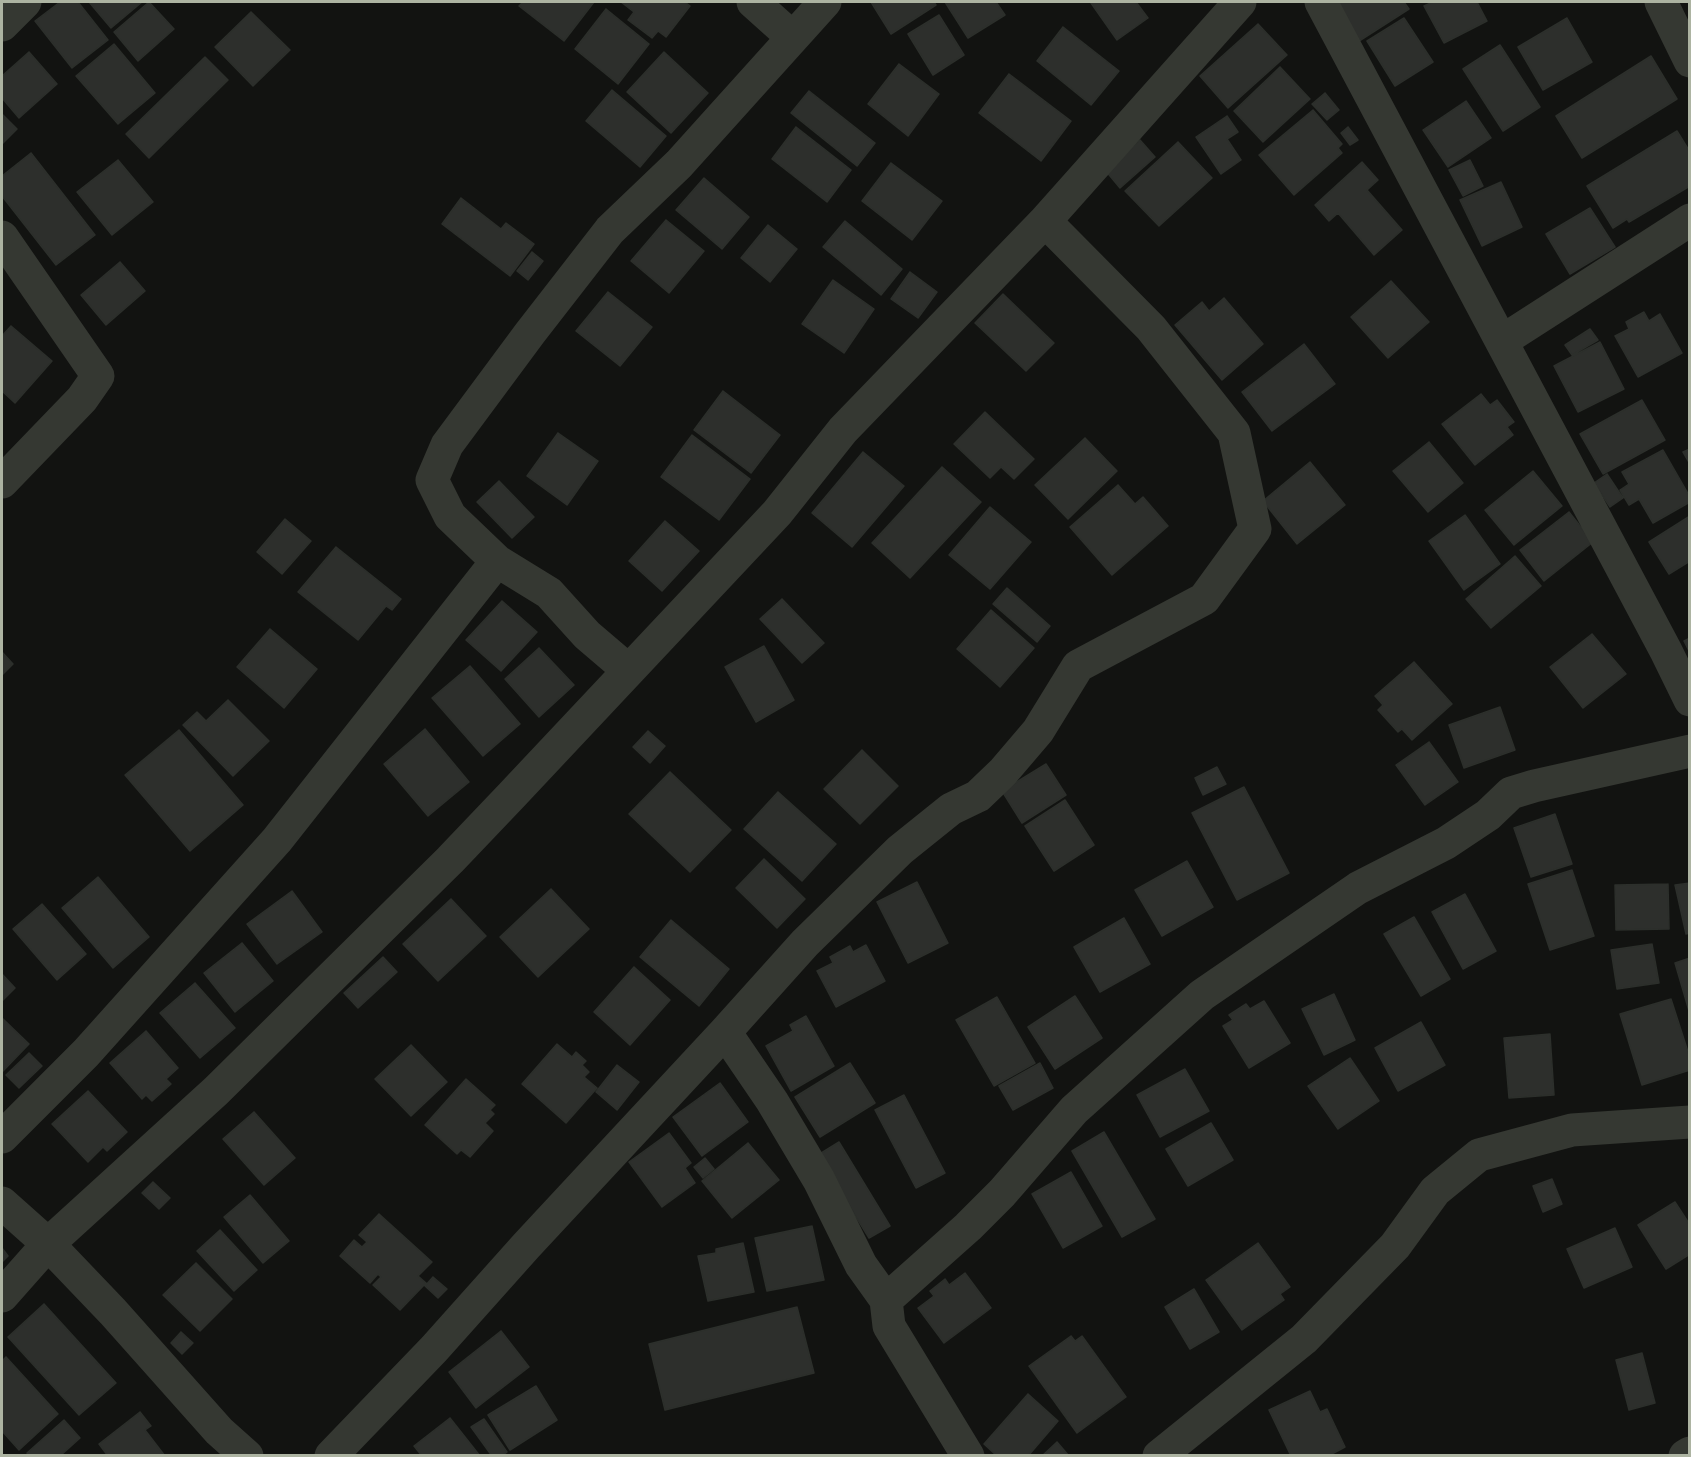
<!DOCTYPE html>
<html>
<head>
<meta charset="utf-8">
<style>
  body { margin:0 }
  #map { position:relative; width:1691px; height:1457px; overflow:hidden; background:#121311; font-family:Figtree,sans-serif }
  canvas { display:block }
  .frame { position:absolute; inset:0; border:3px solid #adb4a2; pointer-events:none }
</style>
</head>
<body>
<div id="map">
<canvas width="1691" height="1457"></canvas>
<div class="frame"></div>
</div>
<script>
const c = document.querySelector('canvas').getContext('2d');
c.lineJoin = 'round';
function fill(path, color) { c.fillStyle = color; c.fill(path, 'evenodd'); }
const toPath = rows => new Path2D(rows.map(r => 'M' + r).join(''));
function stroke(path, color, width, dash) { c.strokeStyle = color; c.lineWidth = width; c.lineCap = dash ? 'butt' : 'round'; c.setLineDash(dash || []); c.stroke(path); }
const building = toPath([
  [60,2,78,2,108,40,72,68,35,21,60,2],
  [89,2,142,2,111,28,89,2],
  [149,2,174,29,138,61,114,32,149,2],
  [523,2,594,2,564,41,519,6,523,2],
  [621,2,685,2,690,6,666,37,658,31,652,38,628,20,634,12,621,2],
  [871,2,934,2,936,5,891,34,871,2],
  [945,2,996,2,1005,15,968,38,945,2],
  [1093,2,1136,2,1148,18,1117,40,1091,3,1093,2],
  [1331,2,1404,2,1409,9,1356,43,1331,2],
  [1433,2,1477,2,1487,21,1444,43,1424,6,1433,2],
  [606,9,649,44,618,84,575,49,606,9],
  [251,12,290,50,253,86,215,47,251,12],
  [939,15,964,55,933,75,908,34,939,15],
  [1404,18,1433,62,1395,86,1367,41,1404,18],
  [1567,18,1592,62,1543,90,1518,47,1567,18],
  [1258,24,1287,55,1228,108,1200,76,1258,24],
  [1063,27,1119,71,1091,105,1037,61,1063,27],
  [114,44,155,93,118,124,76,76,114,44],
  [1500,45,1540,107,1503,131,1463,69,1500,45],
  [29,52,57,84,19,118,2,98,2,76,29,52],
  [664,52,708,93,671,133,627,92,664,52],
  [1651,56,1677,99,1582,158,1556,116,1651,56],
  [205,57,228,80,149,158,126,134,205,57],
  [899,64,939,94,908,136,868,104,899,64],
  [1280,67,1310,99,1263,142,1234,111,1280,67],
  [1009,74,1071,121,1041,161,979,113,1009,74],
  [612,90,666,136,640,167,586,121,612,90],
  [809,91,875,143,857,166,791,113,809,91],
  [1325,93,1339,110,1327,120,1312,104,1325,93],
  [1466,101,1491,138,1448,167,1423,130,1466,101],
  [1313,110,1342,144,1338,148,1342,153,1294,195,1259,155,1313,110],
  [2,114,17,129,2,144,2,114],
  [1227,116,1238,132,1227,139,1241,160,1221,174,1196,137,1227,116],
  [796,127,851,170,827,202,772,159,796,127],
  [1348,127,1358,140,1350,145,1341,133,1348,127],
  [1677,131,1690,152,1690,186,1629,222,1627,219,1613,228,1587,186,1677,131],
  [1140,140,1155,157,1120,188,1105,170,1140,140],
  [1178,142,1212,178,1159,226,1125,191,1178,142],
  [31,153,95,235,56,265,2,196,2,176,31,153],
  [118,160,153,202,112,235,77,192,118,160],
  [1470,160,1483,186,1463,196,1449,170,1470,160],
  [1362,162,1378,180,1367,190,1402,230,1374,255,1338,213,1329,221,1315,205,1362,162],
  [891,163,942,201,912,240,862,201,891,163],
  [704,178,749,217,722,249,676,210,704,178],
  [1501,182,1522,227,1482,246,1460,200,1501,182],
  [461,198,501,229,506,223,534,244,510,276,442,224,461,198],
  [1590,208,1615,247,1570,274,1546,234,1590,208],
  [666,220,704,251,669,293,631,261,666,220],
  [845,221,902,269,881,295,823,247,845,221],
  [768,225,797,249,770,282,741,258,768,225],
  [532,252,543,261,528,280,517,271,532,252],
  [120,262,145,291,106,325,81,295,120,262],
  [910,272,937,292,918,318,891,299,910,272],
  [833,280,874,309,844,353,802,324,833,280],
  [1391,281,1429,322,1388,358,1351,317,1391,281],
  [608,292,652,327,620,366,576,331,608,292],
  [1003,294,1054,343,1026,371,975,323,1003,294],
  [1224,298,1263,344,1222,380,1175,325,1202,302,1209,311,1224,298],
  [1644,312,1649,321,1660,314,1682,353,1638,377,1615,336,1629,329,1626,322,1644,312],
  [11,326,52,361,15,403,2,391,2,336,11,326],
  [1590,329,1598,340,1572,355,1565,345,1590,329],
  [1600,342,1624,389,1578,412,1554,366,1600,342],
  [1304,344,1335,384,1272,431,1242,392,1304,344],
  [723,391,780,435,751,473,694,430,723,391],
  [1481,394,1490,405,1497,400,1514,422,1507,427,1513,435,1475,465,1442,424,1481,394],
  [1642,400,1665,440,1603,474,1580,434,1642,400],
  [985,412,1034,459,1014,479,1001,467,990,478,954,444,985,412],
  [558,433,598,461,567,505,527,476,558,433],
  [692,435,750,479,719,520,661,477,692,435],
  [1085,438,1117,471,1068,519,1035,485,1085,438],
  [1429,442,1463,483,1428,512,1393,471,1429,442],
  [1690,449,1690,464,1683,452,1690,449],
  [1663,450,1690,497,1690,502,1653,523,1639,499,1629,505,1620,490,1629,484,1622,472,1663,450],
  [863,452,904,486,852,547,812,513,863,452],
  [1310,462,1345,505,1297,544,1263,501,1310,462],
  [942,467,981,502,910,578,872,543,942,467],
  [1533,471,1562,506,1514,545,1485,510,1533,471],
  [1607,474,1623,498,1610,507,1594,483,1607,474],
  [499,481,534,517,512,538,477,502,499,481],
  [1118,485,1135,504,1143,497,1168,526,1112,575,1070,527,1118,485],
  [990,507,1031,542,990,589,949,555,990,507],
  [1569,512,1593,542,1544,581,1520,550,1569,512],
  [1465,515,1500,564,1464,590,1429,541,1465,515],
  [1690,516,1690,561,1669,574,1649,542,1690,516],
  [285,519,311,541,282,574,257,552,285,519],
  [665,521,699,551,662,591,629,561,665,521],
  [336,547,401,599,392,610,386,606,358,640,298,592,336,547],
  [1515,556,1541,586,1491,628,1466,599,1515,556],
  [1007,588,1050,626,1037,642,993,604,1007,588],
  [782,599,824,643,802,663,760,619,782,599],
  [502,601,537,632,501,671,466,640,502,601],
  [991,610,1034,648,1000,687,957,649,991,610],
  [270,629,317,669,284,708,237,667,270,629],
  [1592,634,1626,674,1583,708,1550,667,1592,634],
  [1690,638,1690,653,1684,641,1690,638],
  [764,646,794,700,756,722,725,667,764,646],
  [539,648,574,685,539,717,505,679,539,648],
  [2,652,13,664,2,675,2,652],
  [1414,662,1452,704,1412,740,1402,729,1398,732,1378,710,1383,705,1375,696,1414,662],
  [470,666,520,724,483,756,432,698,470,666],
  [228,700,269,741,233,776,183,725,197,712,206,721,228,700],
  [1500,707,1515,750,1464,768,1449,725,1500,707],
  [425,729,469,782,428,816,384,764,425,729],
  [179,730,243,805,190,851,125,775,179,730],
  [648,731,665,746,650,763,633,747,648,731],
  [1429,742,1458,782,1425,805,1396,765,1429,742],
  [862,750,898,786,860,824,824,789,862,750],
  [1046,764,1066,795,1022,823,1002,791,1046,764],
  [1217,767,1226,784,1203,795,1195,778,1217,767],
  [670,772,731,830,690,872,629,814,670,772],
  [1244,787,1289,873,1237,900,1192,813,1244,787],
  [778,792,836,844,802,881,744,829,778,792],
  [1065,800,1094,845,1054,871,1025,826,1065,800],
  [1555,814,1572,864,1531,877,1514,828,1555,814],
  [764,859,805,899,777,928,736,888,764,859],
  [1187,861,1213,907,1162,936,1135,890,1187,861],
  [1572,870,1594,936,1550,950,1528,884,1572,870],
  [98,877,149,937,113,968,62,908,98,877],
  [917,882,948,943,908,963,877,902,917,882],
  [1690,883,1690,933,1686,934,1675,885,1690,883],
  [1668,884,1669,929,1616,930,1615,885,1668,884],
  [551,889,589,929,538,977,500,937,551,889],
  [292,891,322,932,277,964,247,924,292,891],
  [1465,894,1496,951,1463,969,1432,912,1465,894],
  [451,899,486,936,438,981,403,944,451,899],
  [42,904,86,954,57,980,13,929,42,904],
  [1414,917,1450,979,1421,996,1384,934,1414,917],
  [1124,918,1150,964,1100,992,1074,947,1124,918],
  [671,920,729,969,699,1006,640,957,671,920],
  [242,943,273,981,235,1012,204,973,242,943],
  [1652,944,1659,983,1617,989,1611,950,1652,944],
  [866,945,885,981,836,1007,817,971,833,963,830,957,850,946,853,952,866,945],
  [383,957,397,972,358,1008,344,993,383,957],
  [1690,958,1690,1011,1689,1011,1675,963,1690,958],
  [634,967,670,1000,630,1045,594,1012,634,967],
  [2,974,15,988,3,1000,2,998,2,974],
  [195,983,235,1028,200,1058,160,1013,195,983],
  [1334,994,1355,1040,1324,1055,1302,1009,1334,994],
  [1075,996,1102,1038,1055,1069,1028,1027,1075,996],
  [997,997,1035,1063,994,1086,956,1020,997,997],
  [1671,999,1690,1058,1690,1070,1642,1085,1620,1014,1671,999],
  [1264,1001,1290,1043,1249,1068,1223,1026,1233,1020,1229,1015,1246,1004,1250,1009,1264,1001],
  [806,1016,834,1066,791,1091,766,1046,793,1031,790,1025,806,1016],
  [2,1018,29,1044,3,1071,2,1070,2,1018],
  [1421,1022,1445,1065,1398,1091,1375,1048,1421,1022],
  [146,1031,178,1068,166,1079,171,1084,152,1101,146,1095,142,1099,110,1063,146,1031],
  [1550,1034,1554,1095,1509,1098,1504,1038,1550,1034],
  [557,1044,572,1057,576,1052,586,1061,582,1065,589,1072,584,1077,597,1088,566,1123,522,1084,557,1044],
  [411,1045,447,1082,411,1116,375,1079,411,1045],
  [29,1053,42,1066,19,1088,6,1075,29,1053],
  [1350,1058,1379,1101,1338,1129,1308,1086,1350,1058],
  [850,1063,875,1103,820,1137,795,1097,850,1063],
  [1040,1063,1053,1088,1013,1110,999,1086,1040,1063],
  [617,1065,639,1082,617,1110,596,1092,617,1065],
  [1185,1069,1209,1111,1160,1137,1137,1095,1185,1069],
  [466,1079,495,1105,490,1110,494,1114,485,1123,493,1131,470,1157,461,1150,457,1154,425,1125,466,1079],
  [720,1083,748,1122,702,1156,673,1117,720,1083],
  [88,1091,127,1132,107,1151,103,1147,88,1162,52,1124,88,1091],
  [904,1095,945,1173,916,1188,875,1110,904,1095],
  [254,1112,295,1158,264,1185,223,1139,254,1112],
  [1211,1123,1233,1160,1188,1186,1166,1149,1211,1123],
  [1104,1132,1155,1219,1122,1237,1072,1151,1104,1132],
  [669,1133,691,1163,685,1168,695,1183,662,1207,629,1162,669,1133],
  [839,1142,890,1226,869,1238,818,1155,839,1142],
  [748,1143,779,1180,732,1218,702,1181,748,1143],
  [705,1158,714,1169,703,1178,694,1167,705,1158],
  [1071,1172,1102,1226,1063,1248,1032,1194,1071,1172],
  [1552,1179,1562,1204,1543,1212,1533,1186,1552,1179],
  [153,1182,170,1198,159,1209,142,1193,153,1182],
  [250,1195,289,1241,263,1263,224,1217,250,1195],
  [1675,1202,1690,1225,1690,1254,1666,1269,1638,1225,1675,1202],
  [379,1214,432,1262,418,1276,426,1283,400,1310,373,1285,381,1277,378,1274,370,1283,340,1256,354,1240,362,1247,367,1242,359,1235,379,1214],
  [812,1226,824,1280,767,1291,755,1238,812,1226],
  [1615,1228,1632,1267,1584,1288,1567,1249,1615,1228],
  [220,1230,257,1270,234,1291,197,1251,220,1230],
  [743,1243,754,1292,708,1301,698,1256,716,1253,716,1249,743,1243],
  [1258,1243,1290,1287,1280,1294,1284,1300,1242,1330,1206,1280,1258,1243],
  [2,1248,8,1256,2,1262,2,1248],
  [196,1263,232,1299,200,1331,163,1295,196,1263],
  [965,1273,991,1308,944,1343,918,1308,934,1296,930,1291,945,1279,949,1285,965,1273],
  [433,1277,447,1289,438,1298,425,1286,433,1277],
  [1194,1289,1219,1332,1190,1349,1165,1307,1194,1289],
  [44,1304,116,1383,79,1415,8,1337,44,1304],
  [797,1307,814,1373,665,1410,649,1344,797,1307],
  [501,1331,529,1367,476,1408,449,1372,501,1331],
  [181,1332,193,1343,182,1354,171,1343,181,1332],
  [1071,1336,1075,1341,1082,1336,1126,1397,1077,1433,1029,1366,1071,1336],
  [1642,1353,1655,1403,1629,1410,1616,1360,1642,1353],
  [6,1357,58,1414,19,1450,2,1431,2,1361,6,1357],
  [536,1386,557,1420,510,1450,488,1415,536,1386],
  [1310,1391,1320,1412,1327,1409,1345,1447,1328,1456,1291,1456,1269,1410,1310,1391],
  [1028,1394,1058,1421,1028,1456,997,1456,984,1444,1028,1394],
  [140,1412,151,1426,145,1430,165,1456,108,1456,99,1444,140,1412],
  [450,1418,480,1456,422,1456,414,1446,450,1418],
  [484,1419,507,1452,502,1456,492,1456,471,1427,484,1419],
  [64,1420,80,1438,60,1456,29,1456,27,1453,64,1420],
  [1057,1442,1069,1456,1042,1456,1057,1442]
]);
fill(building, '#2d2f2c');
stroke(building, '#2c2f2b', 1.5);
stroke(toPath([
  [753,2,792,37],
  [1321,2,1666,651,1690,700],
  [1661,2,1690,61],
  [2,25,25,2],
  [2,237,98,376,82,399,2,482],
  [1502,341,1690,220],
  [628,670,587,635,549,593,497,561,450,516,432,480,447,445,530,333,610,230,679,164,825,2],
  [725,1032,772,1101,819,1180,861,1265,886,1300,889,1326,968,1456],
  [2,1137,86,1053,277,840,497,561],
  [2,1203,48,1244,113,1312,219,1431,247,1456],
  [2,1296,48,1244,216,1091,450,860,511,796,777,513,843,430,1045,221,1240,2],
  [886,1300,968,1227,1002,1193,1074,1110,1202,995,1358,888,1446,843,1488,815,1511,793,1534,786,1690,751],
  [331,1456,434,1349,526,1246,725,1032,805,943,900,850,951,809,978,796,1003,772,1038,731,1078,666,1204,599,1255,529,1234,433,1151,328,1045,221],
  [1159,1456,1304,1339,1395,1246,1435,1191,1479,1155,1572,1130,1690,1122],
  [1685,1456,1690,1453]
]), '#353832', 33);
</script>
</body>
</html>
